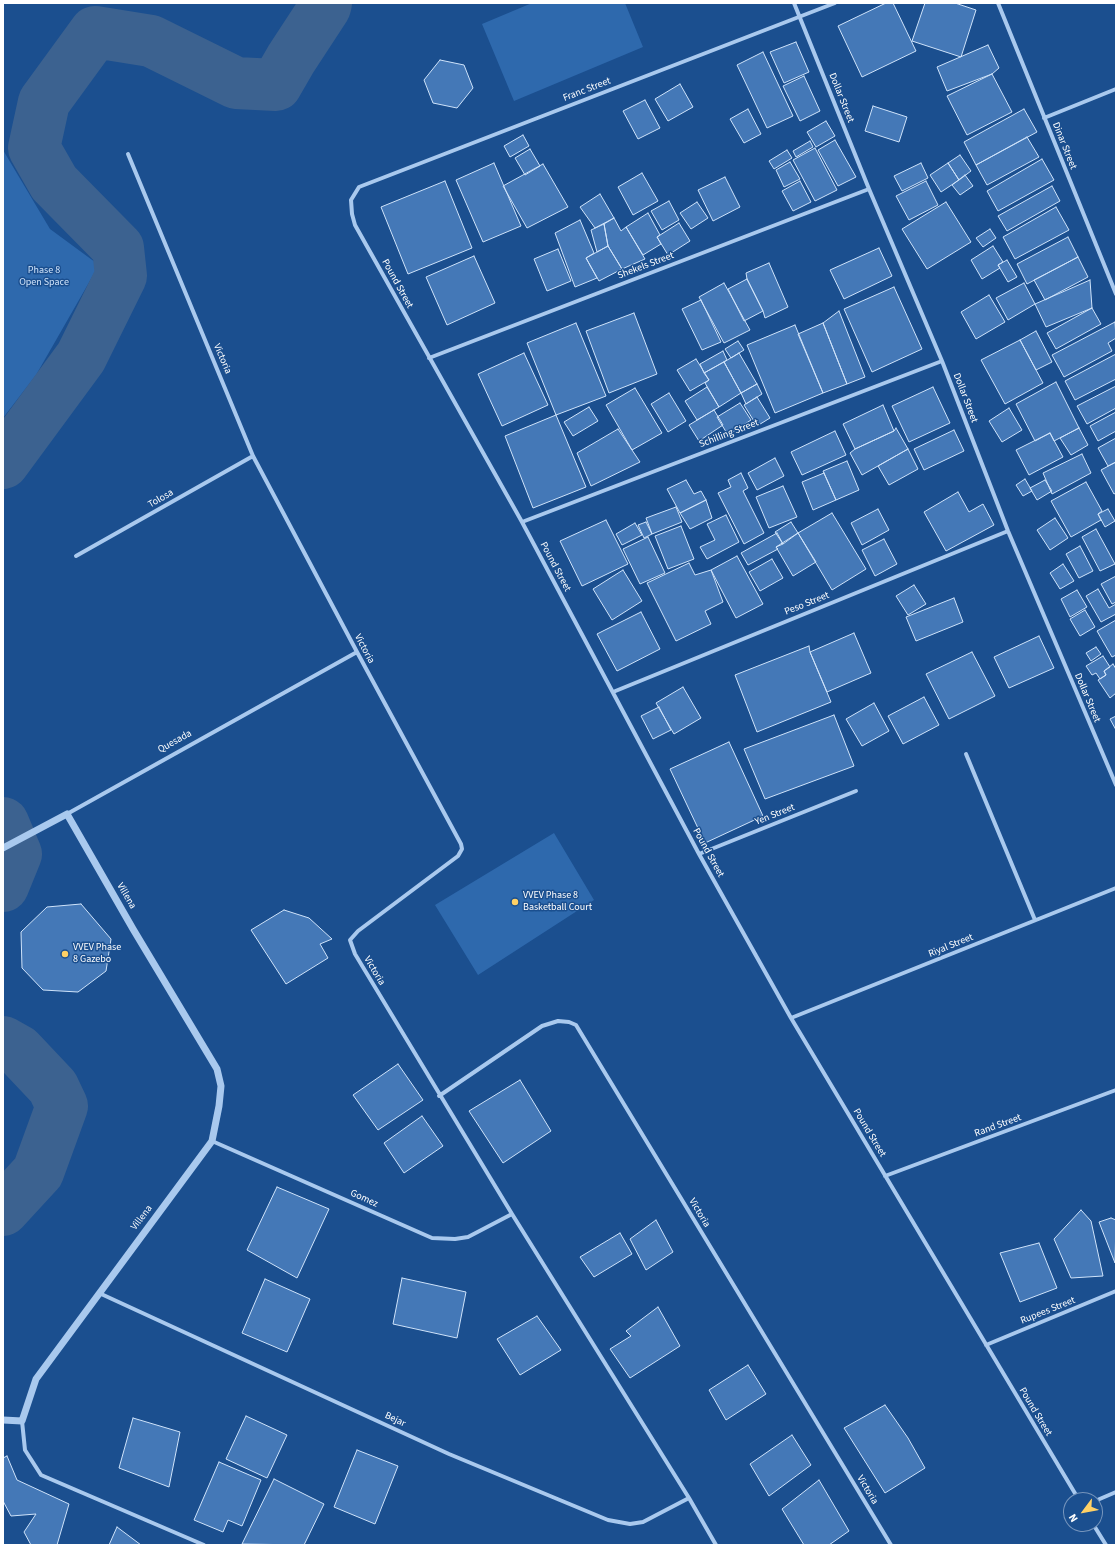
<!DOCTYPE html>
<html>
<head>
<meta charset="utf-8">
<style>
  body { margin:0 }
  #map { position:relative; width:1119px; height:1548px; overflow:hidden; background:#1b4f8f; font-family:"Source Sans 3",sans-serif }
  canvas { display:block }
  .frame { position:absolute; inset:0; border:4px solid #fff; pointer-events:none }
  .north { position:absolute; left:1063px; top:1492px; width:40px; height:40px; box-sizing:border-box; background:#1b4f8f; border:1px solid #7695bc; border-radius:50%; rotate:238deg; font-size:11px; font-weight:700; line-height:16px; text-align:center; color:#fff }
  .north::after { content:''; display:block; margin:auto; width:14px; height:18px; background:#ffd166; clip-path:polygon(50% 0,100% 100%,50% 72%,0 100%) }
</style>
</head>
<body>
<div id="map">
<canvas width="1119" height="1548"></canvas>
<div class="frame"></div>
<div class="north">N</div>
</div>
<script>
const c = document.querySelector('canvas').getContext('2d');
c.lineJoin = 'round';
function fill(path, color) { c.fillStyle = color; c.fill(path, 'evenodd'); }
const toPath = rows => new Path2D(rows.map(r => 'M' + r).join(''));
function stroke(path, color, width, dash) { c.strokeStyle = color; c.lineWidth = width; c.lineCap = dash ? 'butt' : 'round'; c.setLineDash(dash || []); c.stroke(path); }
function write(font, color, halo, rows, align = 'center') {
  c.font = font + ' "Source Sans 3",sans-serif'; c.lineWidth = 3; c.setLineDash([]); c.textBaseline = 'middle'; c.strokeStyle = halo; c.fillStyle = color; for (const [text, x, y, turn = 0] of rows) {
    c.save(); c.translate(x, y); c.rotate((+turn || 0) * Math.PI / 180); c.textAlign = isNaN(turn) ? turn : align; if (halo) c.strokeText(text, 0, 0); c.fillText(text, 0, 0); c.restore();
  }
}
fill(toPath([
  [532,3,625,3,643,47,514,101,482,24],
  [3,150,50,229,99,265,36,375,3,418],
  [554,833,594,900,478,975,435,905]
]), '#2e69ad');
stroke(toPath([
  [3,463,81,357,121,276,118,248,54,183,34,148,44,102,95,32,151,41,236,83,276,85,291,59,325,7,326,3],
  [3,823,16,854,3,886],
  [3,1042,19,1051,53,1087,62,1106,38,1172,3,1210]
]), '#3c6290', 52);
const building = toPath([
  [886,3,893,3,916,51,862,77,838,26,886,3],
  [925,3,955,3,976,10,961,57,912,41,925,3],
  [796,42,809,72,784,83,770,52,796,42],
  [988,45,999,68,992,74,947,91,937,67,988,45],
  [763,52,793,116,767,128,737,65,763,52],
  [440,60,464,65,473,88,457,108,433,103,424,80,440,60],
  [992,74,1012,112,967,135,947,96,992,74],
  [804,76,820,111,800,121,783,86,804,76],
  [680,84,693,107,668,121,655,99,680,84],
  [645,100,660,128,638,139,623,111,645,100],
  [873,106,907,117,899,142,865,131,873,106],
  [748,109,761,134,744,143,730,119,748,109],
  [1024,109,1037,132,976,165,964,142,1024,109],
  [826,121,835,136,816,147,807,132,826,121],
  [523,135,529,146,510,157,504,146,523,135],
  [1027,137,1039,157,987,185,976,165,1027,137],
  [835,140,856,177,838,186,818,150,835,140],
  [810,141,813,147,796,157,793,151,810,141],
  [815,148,837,190,815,201,793,160,815,148],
  [530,149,540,166,525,175,515,158,530,149],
  [787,150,792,158,774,169,769,161,787,150],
  [960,155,971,171,959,180,948,163,960,155],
  [1042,159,1054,180,998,211,987,191,1042,159],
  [790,162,800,179,784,187,776,170,790,162],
  [494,163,521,226,483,242,456,180,494,163],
  [921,163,928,178,902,191,894,176,921,163],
  [948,163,959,180,941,192,930,175,948,163],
  [543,164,568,207,527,228,503,186,543,164],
  [642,173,658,201,633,215,618,187,642,173],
  [965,175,973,186,960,195,952,185,965,175],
  [725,177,740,207,713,221,698,190,725,177],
  [445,181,472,248,408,274,381,207,445,181],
  [800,181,811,202,793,211,782,191,800,181],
  [926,181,938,205,909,220,896,196,926,181],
  [1052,186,1060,201,1007,231,998,216,1052,186],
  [600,194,614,218,595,228,580,207,600,194],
  [669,201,679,220,662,230,651,211,669,201],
  [697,202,708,218,691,229,680,213,697,202],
  [946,202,971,242,927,269,902,229,946,202],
  [1056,207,1069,230,1015,259,1003,237,1056,207],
  [648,213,660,235,657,237,661,244,643,255,626,227,648,213],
  [614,218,621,231,626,227,645,259,622,269,608,246,604,224,614,218],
  [580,220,594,253,586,258,597,278,575,287,555,233,580,220],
  [679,223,690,241,668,255,657,237,679,223],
  [604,224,608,246,597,252,591,230,604,224],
  [990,229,996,238,983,247,976,238,990,229],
  [1068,237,1078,257,1027,284,1017,264,1068,237],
  [608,246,622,269,599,281,586,258,608,246],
  [993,246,1003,262,998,265,1000,268,982,279,971,260,993,246],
  [879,248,892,276,844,299,830,270,879,248],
  [558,249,571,281,547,291,534,259,558,249],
  [474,256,495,303,447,325,426,277,474,256],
  [1078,257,1088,277,1045,300,1034,280,1078,257],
  [1007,260,1017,277,1008,282,998,265,1007,260],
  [769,263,788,307,765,318,763,311,747,279,746,273,769,263],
  [747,279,763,311,744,321,728,289,747,279],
  [1090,280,1092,308,1046,327,1035,304,1090,280],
  [724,283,750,330,724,343,699,297,724,283],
  [1024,283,1035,304,1008,320,996,298,1024,283],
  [894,287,922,349,872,372,844,309,894,287],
  [989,295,1005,322,976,339,961,312,989,295],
  [701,300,721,342,702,350,682,309,701,300],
  [1092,308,1101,324,1056,349,1047,333,1092,308],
  [839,311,865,377,847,384,823,323,839,311],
  [634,313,657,374,609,393,586,331,634,313],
  [1115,322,1116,338,1108,343,1112,351,1064,377,1052,355,1115,322],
  [576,323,606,396,556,415,527,343,576,323],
  [823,323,847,384,823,393,798,334,823,323],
  [795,325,823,393,775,413,747,345,795,325],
  [1036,331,1052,362,1036,370,1020,340,1036,331],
  [1020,340,1043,383,1005,404,981,360,1020,340],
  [738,341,744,350,731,358,725,349,738,341],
  [723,351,727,360,704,373,700,364,723,351],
  [524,353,548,405,502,426,478,374,524,353],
  [739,353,757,384,741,393,724,362,739,353],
  [1116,354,1116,379,1075,400,1065,381,1116,354],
  [696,359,709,380,690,391,677,370,696,359],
  [724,362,741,393,719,407,705,383,709,380,704,373,724,362],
  [1056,382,1079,428,1054,441,1050,433,1035,441,1016,404,1056,382],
  [757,384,762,394,746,404,741,393,757,384],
  [1116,386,1116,408,1087,424,1077,406,1116,386],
  [707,387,719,407,697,420,685,401,707,387],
  [933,387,950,423,909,442,892,406,933,387],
  [635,388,662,433,632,450,606,405,635,388],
  [669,393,686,421,668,432,651,404,669,393],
  [757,397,770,418,757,426,744,405,757,397],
  [740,403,751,420,728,435,717,417,740,403],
  [883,405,894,431,855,449,843,424,883,405],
  [589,407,598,421,573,436,564,422,589,407],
  [1009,408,1022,430,1002,442,989,421,1009,408],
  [714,410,723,425,699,441,689,425,714,410],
  [1116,412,1116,431,1098,441,1090,426,1116,412],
  [556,415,586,487,533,508,505,436,556,415],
  [896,428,908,449,862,475,850,453,855,449,894,431,896,428],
  [1079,428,1088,445,1071,455,1060,438,1079,428],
  [618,429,640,462,591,486,577,453,618,429],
  [954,430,964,451,924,470,914,449,954,430],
  [835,431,846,455,802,475,791,452,835,431],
  [1050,433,1063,457,1029,475,1016,450,1050,433],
  [1116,438,1116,462,1108,466,1098,448,1116,438],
  [908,449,918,469,889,485,878,466,908,449],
  [1082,454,1091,473,1052,494,1043,473,1082,454],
  [775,458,784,476,757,490,748,473,775,458],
  [847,461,859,490,836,500,823,471,847,461],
  [1116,462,1116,493,1114,494,1101,470,1116,462],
  [741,473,748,488,743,491,764,533,744,544,718,493,731,487,728,480,741,473],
  [824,473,836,500,813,510,802,482,824,473],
  [1025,479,1032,491,1023,496,1016,485,1025,479],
  [686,480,694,494,701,491,706,500,680,513,667,489,686,480],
  [1045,480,1052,491,1037,500,1030,488,1045,480],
  [1086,482,1102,511,1098,514,1101,520,1071,537,1051,501,1086,482],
  [783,486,797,517,769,528,756,497,783,486],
  [958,492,969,512,983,504,994,525,946,551,924,512,958,492],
  [706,500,712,518,690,529,680,513,706,500],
  [676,507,682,522,652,534,646,518,676,507],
  [878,509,889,530,862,545,851,523,878,509],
  [1108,509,1115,521,1105,527,1098,514,1108,509],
  [832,513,866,569,832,590,798,533,832,513],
  [726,515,739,542,707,559,700,547,715,540,707,524,726,515],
  [1055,518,1068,538,1050,550,1037,530,1055,518],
  [606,520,628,564,582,586,560,541,606,520],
  [646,522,652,534,644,538,638,525,646,522],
  [791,522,798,533,783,544,775,532,791,522],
  [635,523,642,535,622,545,616,534,635,523],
  [681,526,694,559,668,569,655,536,681,526],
  [1096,529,1115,564,1100,571,1082,537,1096,529],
  [777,533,783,544,776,547,778,549,748,565,741,553,777,533],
  [798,533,816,562,793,576,776,547,798,533],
  [648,537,665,573,640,584,623,549,648,537],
  [884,539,897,564,875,576,862,550,884,539],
  [1080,546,1093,571,1079,578,1066,554,1080,546],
  [737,556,763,604,736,618,711,570,737,556],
  [772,559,783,578,760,591,749,572,772,559],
  [689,563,695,575,711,570,723,602,705,611,711,624,676,641,647,583,689,563],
  [1063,564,1074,581,1060,589,1050,573,1063,564],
  [623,570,642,601,612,620,593,589,623,570],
  [1116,576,1116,602,1112,604,1101,584,1116,576],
  [914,585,926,604,908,615,896,596,914,585],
  [1098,589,1109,608,1116,604,1116,614,1101,622,1086,596,1098,589],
  [1077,590,1087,607,1070,617,1061,599,1077,590],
  [954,598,963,622,916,641,906,617,954,598],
  [1085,610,1095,627,1080,636,1070,619,1085,610],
  [641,612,660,649,617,671,597,634,641,612],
  [1116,620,1116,655,1112,657,1097,631,1116,620],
  [854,633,871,673,827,692,810,652,854,633],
  [1039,636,1054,668,1009,688,994,657,1039,636],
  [809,646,810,652,831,702,757,732,735,675,809,646],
  [1096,647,1101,654,1091,661,1086,653,1096,647],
  [972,652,995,696,949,719,926,674,972,652],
  [1103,656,1110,667,1104,671,1106,675,1100,679,1096,673,1092,675,1086,666,1103,656],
  [1113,664,1116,669,1116,693,1110,698,1098,680,1106,675,1104,671,1113,664],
  [683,687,701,718,674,734,656,703,683,687],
  [924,697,939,725,903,744,888,716,924,697],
  [874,703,889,731,862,746,846,719,874,703],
  [659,707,671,730,653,739,641,716,659,707],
  [834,715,854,766,765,799,744,749,834,715],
  [1116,716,1116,730,1110,719,1116,716],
  [729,742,763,816,705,843,670,769,729,742],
  [81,904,111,939,106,971,78,992,43,990,22,968,21,932,47,907,81,904],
  [284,910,309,918,332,939,320,944,328,958,286,984,251,930,284,910],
  [398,1064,423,1100,378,1130,353,1095,398,1064],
  [520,1080,551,1131,503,1163,469,1111,520,1080],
  [422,1116,443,1146,404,1173,384,1143,422,1116],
  [277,1187,329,1209,297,1278,247,1250,277,1187],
  [1081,1210,1091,1221,1103,1276,1071,1278,1054,1239,1081,1210],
  [1111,1218,1116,1220,1115,1263,1099,1222,1111,1218],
  [656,1220,673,1252,646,1270,630,1239,656,1220],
  [620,1233,632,1254,594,1277,580,1257,620,1233],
  [1039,1243,1057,1288,1020,1302,1000,1253,1039,1243],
  [402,1278,466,1292,457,1338,393,1324,402,1278],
  [265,1279,310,1299,287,1352,242,1333,265,1279],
  [658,1307,680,1346,630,1378,610,1349,631,1336,626,1331,658,1307],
  [537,1316,561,1350,520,1375,497,1339,537,1316],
  [748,1365,766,1394,726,1420,709,1390,748,1365],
  [885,1405,908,1438,925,1468,885,1493,844,1428,885,1405],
  [246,1416,287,1435,267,1478,226,1459,246,1416],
  [133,1418,180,1432,169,1487,119,1468,133,1418],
  [792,1435,811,1465,769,1496,750,1464,792,1435],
  [357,1450,398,1466,375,1524,334,1507,357,1450],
  [7,1456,17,1480,69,1504,57,1545,31,1545,24,1532,36,1514,11,1516,3,1501,3,1458,7,1456],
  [219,1462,261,1480,242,1526,228,1520,223,1532,194,1520,219,1462],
  [274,1479,324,1504,304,1545,242,1544,274,1479],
  [819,1480,849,1531,829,1545,804,1545,782,1509,819,1480],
  [117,1527,141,1545,109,1545,117,1527]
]);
fill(building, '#4478b7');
stroke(building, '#cfe3fa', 1);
stroke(toPath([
  [794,3,869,189,942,361,1008,531,1116,785],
  [835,3,359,187,351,200,352,214,355,225,522,522,699,854,791,1018,1079,1500],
  [998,3,1116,294],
  [1044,118,1116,89],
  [128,154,253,456,357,652,461,844,462,849,458,856,358,931,350,940,355,954,512,1214,689,1498,716,1545],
  [429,358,869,189],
  [522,522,942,361],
  [76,556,253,456],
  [613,692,1008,531],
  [966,754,1035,920],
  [67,814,357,652],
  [699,854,856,791],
  [791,1018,1116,888],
  [439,1096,542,1026,558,1021,569,1022,576,1025,891,1545],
  [212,1141,432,1238,455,1239,468,1237,512,1214],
  [885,1176,1116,1090],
  [99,1293,449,1454,608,1520,630,1524,643,1522,689,1498],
  [986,1345,1116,1291],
  [22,1421,25,1450,41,1475,204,1545],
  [1095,1501,1116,1492],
  [1093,1524,1106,1545]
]), '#a9c9ee', 4);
stroke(toPath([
  [3,848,67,814,133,929,217,1069,221,1086,219,1106,212,1141,36,1379,22,1421,3,1420]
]), '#a9c9ee', 7);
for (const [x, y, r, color] of [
  [515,902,4,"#ffd166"],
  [65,954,4,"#ffd166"]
]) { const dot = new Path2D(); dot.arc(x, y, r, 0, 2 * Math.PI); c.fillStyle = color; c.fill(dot); stroke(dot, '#1b4f8f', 1.5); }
write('10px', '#fff', '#1b4f8f', [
  ["Franc Street",587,90,-21],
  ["Dollar Street",841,98,68],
  ["Dinar Street",1064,146,68],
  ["Shekels Street",646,266,-21],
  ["Pound Street",397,284,61],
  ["Victoria",222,359,67],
  ["Dollar Street",965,398,69],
  ["Schilling Street",729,434,-21],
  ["Tolosa",161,499,-30],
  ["Pound Street",555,567,62],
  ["Peso Street",807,604,-22],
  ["Victoria",364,649,62],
  ["Dollar Street",1087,698,67],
  ["Quesada",175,742,-29],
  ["Yen Street",775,815,-22],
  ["Pound Street",708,853,61],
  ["Villena",126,896,60],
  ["Riyal Street",951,946,-22],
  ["Victoria",374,971,59],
  ["Rand Street",998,1126,-20],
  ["Pound Street",869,1133,59],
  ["Gomez",364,1199,24],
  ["Victoria",699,1213,59],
  ["Villena",142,1218,-53],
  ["Rupees Street",1048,1311,-22],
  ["Pound Street",1035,1412,59],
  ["Bejar",395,1420,25],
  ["Victoria",867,1490,59]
]);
write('10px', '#cfe3fa', '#1b4f8f', [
  ["Phase 8",44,271],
  ["Open Space",44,283]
]);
write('10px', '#fff', '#1b4f8f', [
  ["VVEV Phase 8",523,896],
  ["Basketball Court",523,908],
  ["VVEV Phase",73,948],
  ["8 Gazebo",73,960]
], 'left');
</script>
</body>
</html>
